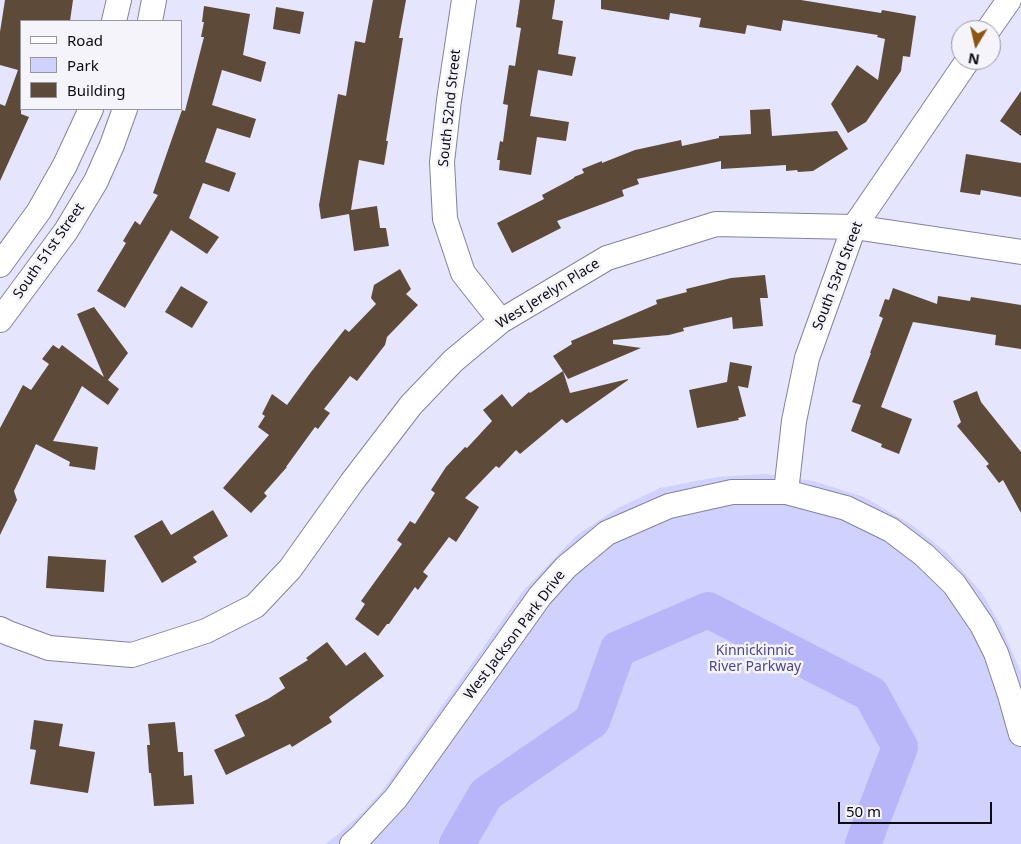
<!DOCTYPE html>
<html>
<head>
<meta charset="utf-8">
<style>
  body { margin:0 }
  #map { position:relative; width:1021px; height:844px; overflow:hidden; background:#e5e5fd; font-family:"Noto Sans",sans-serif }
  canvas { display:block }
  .legend { position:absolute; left:20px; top:20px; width:162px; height:90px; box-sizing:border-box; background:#f4f4fa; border:1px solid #97979e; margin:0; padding:6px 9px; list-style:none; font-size:15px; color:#0b0b14 }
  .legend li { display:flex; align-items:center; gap:10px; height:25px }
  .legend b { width:25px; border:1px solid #97979e }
  .north { position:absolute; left:951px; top:20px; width:50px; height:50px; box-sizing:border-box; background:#f4f4fa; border:1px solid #97979e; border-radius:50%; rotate:189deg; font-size:14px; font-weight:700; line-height:20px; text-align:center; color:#0b0b14 }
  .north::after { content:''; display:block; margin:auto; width:18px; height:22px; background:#8f5410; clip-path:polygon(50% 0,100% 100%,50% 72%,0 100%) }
  .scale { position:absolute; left:838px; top:802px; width:154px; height:22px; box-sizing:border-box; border:2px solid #0b0b14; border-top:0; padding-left:6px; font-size:15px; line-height:18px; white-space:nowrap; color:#0b0b14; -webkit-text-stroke:4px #f4f4fa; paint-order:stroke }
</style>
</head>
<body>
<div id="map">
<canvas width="1021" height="844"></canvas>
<ul class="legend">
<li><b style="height:6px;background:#fff"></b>Road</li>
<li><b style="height:14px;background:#d1d1fd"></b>Park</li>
<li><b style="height:14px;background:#5e4a38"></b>Building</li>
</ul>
<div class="north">N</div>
<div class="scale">50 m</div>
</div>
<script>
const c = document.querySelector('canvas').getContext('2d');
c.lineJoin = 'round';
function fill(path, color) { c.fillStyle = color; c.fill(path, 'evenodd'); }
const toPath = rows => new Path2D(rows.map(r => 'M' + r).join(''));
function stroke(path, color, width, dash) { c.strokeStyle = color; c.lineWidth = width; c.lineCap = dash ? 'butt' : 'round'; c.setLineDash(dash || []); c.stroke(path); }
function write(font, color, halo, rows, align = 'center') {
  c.font = font + ' "Noto Sans",sans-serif'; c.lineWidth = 5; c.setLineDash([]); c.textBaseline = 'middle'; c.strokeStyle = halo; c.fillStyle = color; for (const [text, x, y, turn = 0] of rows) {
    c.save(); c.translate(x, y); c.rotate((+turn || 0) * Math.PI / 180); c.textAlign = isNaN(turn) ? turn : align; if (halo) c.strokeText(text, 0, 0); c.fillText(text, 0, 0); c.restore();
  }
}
fill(toPath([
  [765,474,813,481,864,497,912,525,947,553,982,593,1002,628,1021,673,1021,844,325,844,337,835,363,812,382,791,523,591,577,535,618,508,660,488,717,477]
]), '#d1d1fd');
stroke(toPath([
  [457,844,486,794,592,721,618,649,708,610,871,694,900,747,863,844]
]), '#b6b6f9', 36);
fill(toPath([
  [5,0,73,0,70,21,21,21,21,114,29,117,0,181,0,104,5,106,18,70,0,65,0,32],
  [373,0,406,0,399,38,403,38,386,141,388,141,384,165,359,160,351,210,377,206,380,228,386,228,389,246,354,251,349,214,321,219,319,205,338,94,346,96,355,41,365,43],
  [520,0,555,0,552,19,563,21,558,54,576,57,572,76,538,70,530,116,569,122,566,141,537,137,531,175,499,170,500,160,497,160,500,141,503,142,508,105,503,104,509,65,515,66,521,28,516,27],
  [601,0,801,0,881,13,882,10,916,16,910,57,903,56,901,71,866,122,848,133,831,104,857,65,878,80,885,39,877,37,878,35,783,20,781,31,747,25,745,34,699,27,701,18,670,13,669,20,601,9],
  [204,6,250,14,243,55,266,62,261,82,222,70,212,105,256,119,250,138,217,128,205,162,236,173,229,192,203,183,189,218,219,237,207,254,171,230,125,308,97,291,126,243,123,241,135,221,140,225,158,195,153,193,182,110,185,111,204,37,201,37,204,22,202,22],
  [276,7,304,12,300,34,273,29],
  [1021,91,1021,136,1000,121],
  [770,109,772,136,837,131,848,149,813,171,798,172,797,170,786,171,786,165,721,169,721,161,637,179,639,184,622,190,624,196,557,221,561,228,512,253,497,223,544,199,542,195,574,178,574,177,584,173,582,169,602,161,602,163,635,150,681,140,682,146,719,138,719,136,751,134,750,110],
  [966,154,1021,163,1021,197,981,190,980,195,960,192],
  [400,269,411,289,406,294,418,305,387,337,385,345,357,381,350,376,324,409,330,413,318,429,315,427,286,467,287,467,264,493,267,496,251,513,223,488,269,435,258,427,265,416,262,414,272,394,287,405,311,372,345,329,349,332,376,304,371,298,374,285],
  [765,275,768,298,760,298,763,326,733,329,732,317,683,328,684,331,669,335,613,340,613,344,641,348,568,379,563,371,570,393,628,379,628,380,567,423,566,423,562,419,520,454,516,450,499,468,496,466,465,498,479,507,456,542,449,537,423,572,428,576,418,590,415,587,389,624,387,624,378,636,355,619,365,604,361,601,402,544,397,540,410,521,415,524,435,493,431,490,446,467,465,447,467,448,492,421,483,410,502,394,512,407,529,392,530,393,563,371,553,356,572,344,571,341,657,304,656,300,687,292,686,289,731,278],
  [181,286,208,302,192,328,165,312],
  [893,288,937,304,938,296,970,301,971,297,1021,305,1021,349,995,345,996,335,913,322,881,407,912,419,899,454,881,447,882,444,851,431,861,405,852,402,871,353,870,353,883,318,879,316,885,299,889,300],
  [94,307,128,353,108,380,119,389,108,405,82,386,53,441,98,447,95,470,69,466,70,462,36,444,14,491,17,500,0,535,0,428,23,385,31,390,49,364,42,359,53,345,59,349,62,345,104,377,77,314],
  [730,362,752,366,748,388,738,386,746,416,738,418,739,420,697,428,689,390,727,382],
  [977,391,981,402,1021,452,1021,513,1003,480,999,483,986,466,989,464,957,426,961,422,953,401],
  [213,510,228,536,193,557,197,562,162,583,134,536,162,520,171,535],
  [48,556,106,560,104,592,46,588],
  [327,642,346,666,365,652,384,676,329,717,332,722,292,747,290,744,226,775,214,750,245,736,235,715,268,699,285,688,279,678,308,660,306,658],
  [34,720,63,724,59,746,95,752,88,793,30,784,36,750,30,749],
  [175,722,178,752,183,752,184,776,192,775,194,804,154,806,151,773,149,773,147,745,150,745,148,724]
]), '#5e4a38');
const street = toPath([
  [464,0,449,100,442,162,445,219,463,273,501,321],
  [114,21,119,0],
  [150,21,154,0],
  [988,30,1009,0],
  [0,265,39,211,65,165,91,109],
  [0,320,66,231,96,181,112,145,125,109],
  [786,492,794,421,807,358,854,227,968,60],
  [0,629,8,633,49,648,132,655,206,631,255,606,290,569,352,482,411,405,453,361,501,321,607,258,716,224,854,227,1021,252],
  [352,844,360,837,396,798,540,596,566,567,607,533,669,506,732,492,786,492,846,508,891,530,924,555,954,584,982,625,996,653,1010,695,1021,734]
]);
stroke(street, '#83839e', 26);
stroke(street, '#fff', 24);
write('14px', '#0b0b14', '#f4f4fa', [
  ["South 52nd Street",450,108,-84],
  ["South 51st Street",49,251,-55],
  ["South 53rd Street",838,276,-69],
  ["West Jerelyn Place",548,294,-32],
  ["West Jackson Park Drive",515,635,-53]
]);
write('14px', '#4c4593', '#f4f4fa', [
  ["Kinnickinnic",755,651],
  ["River Parkway",755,667]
]);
</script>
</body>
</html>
